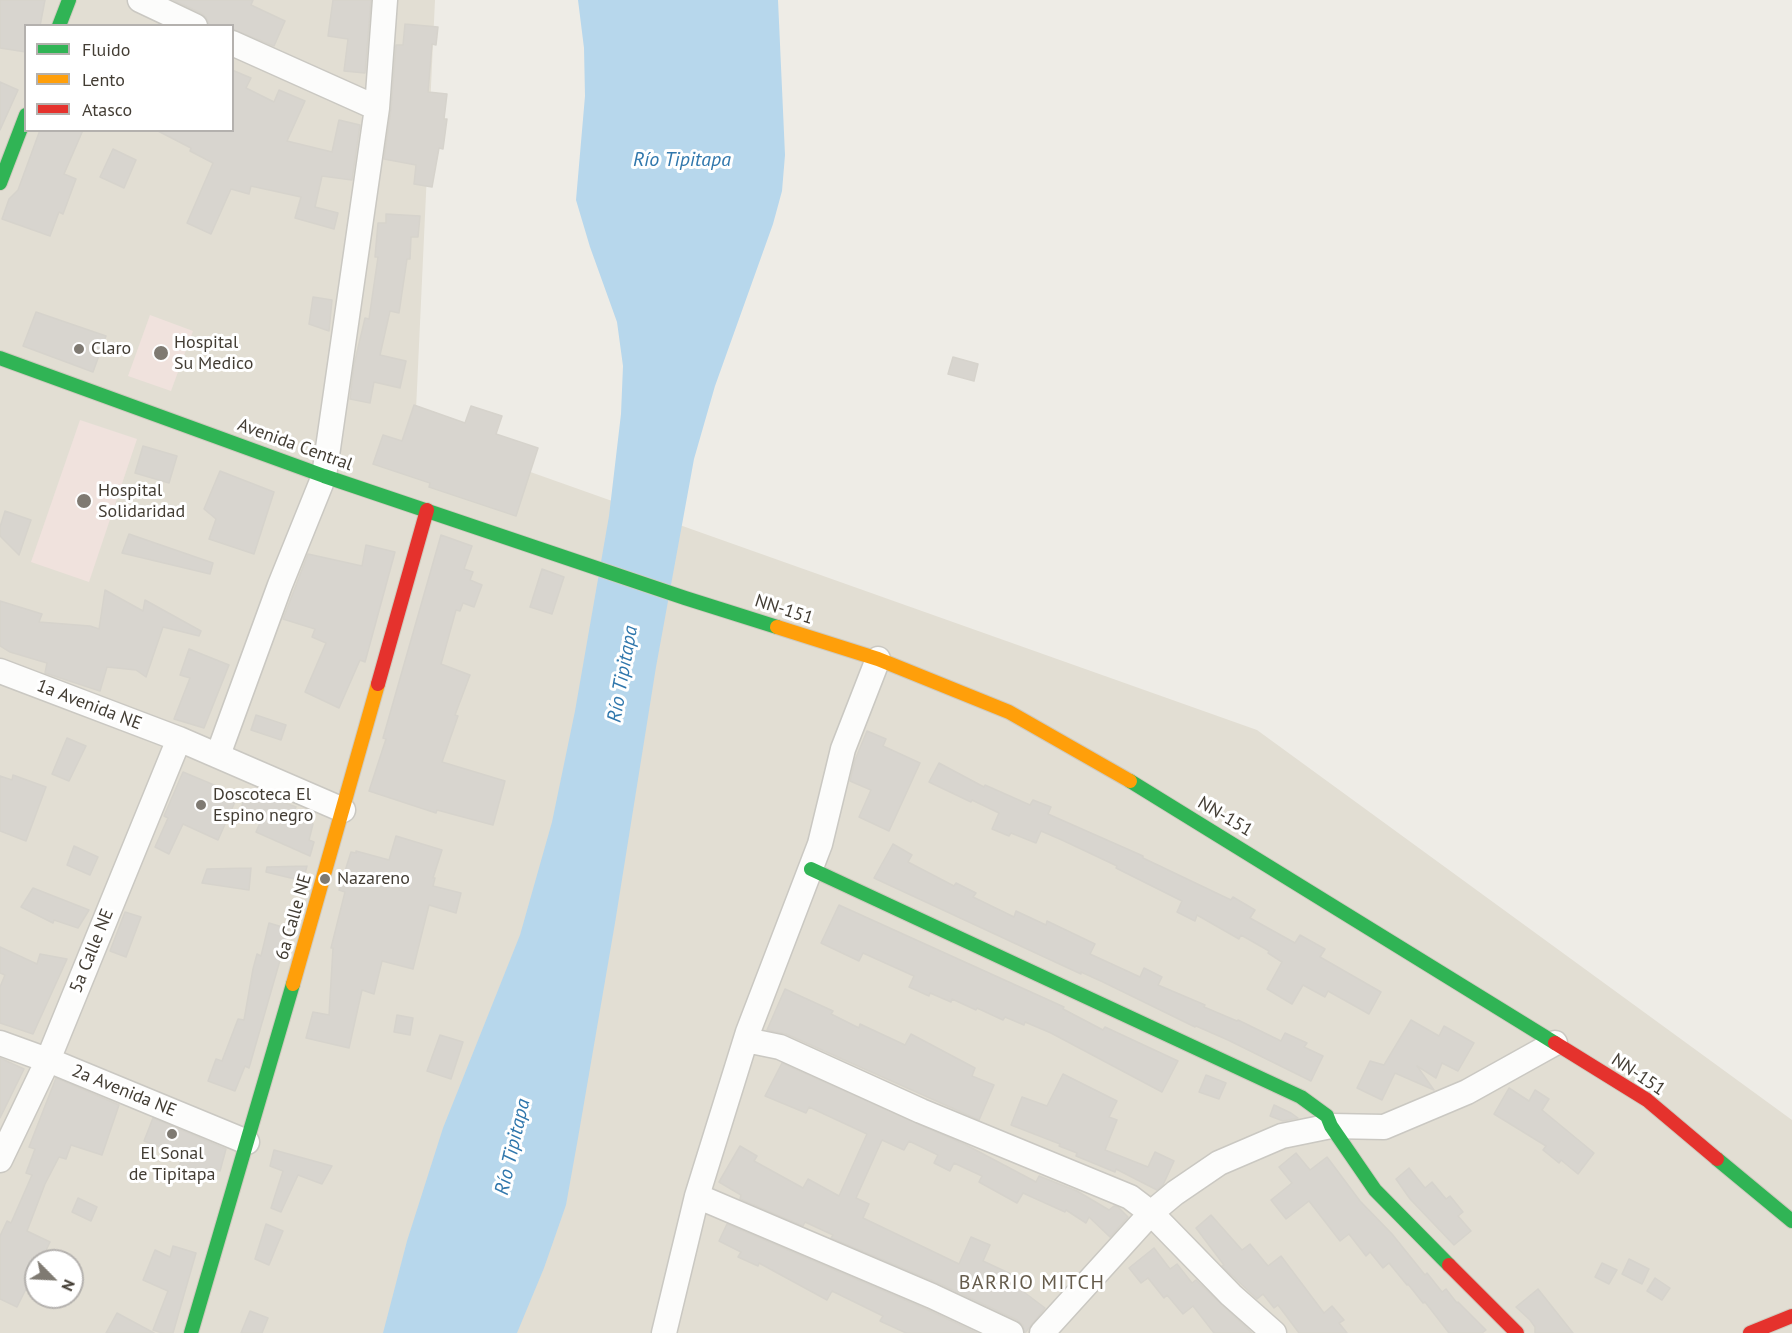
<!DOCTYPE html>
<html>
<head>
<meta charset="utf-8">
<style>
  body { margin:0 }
  #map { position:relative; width:1792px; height:1333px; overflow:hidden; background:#eeece6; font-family:"PT Sans",sans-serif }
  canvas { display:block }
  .legend { position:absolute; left:24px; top:24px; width:210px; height:108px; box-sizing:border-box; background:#fff; border:2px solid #b4b1ae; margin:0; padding:8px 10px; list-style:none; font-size:18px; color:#433d34 }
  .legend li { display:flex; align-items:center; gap:12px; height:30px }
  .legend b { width:30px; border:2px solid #b4b1ae }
  .north { position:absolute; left:24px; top:1249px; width:60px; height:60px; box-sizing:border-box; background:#fff; border:2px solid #b4b1ae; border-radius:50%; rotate:114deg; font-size:16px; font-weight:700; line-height:24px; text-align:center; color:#433d34 }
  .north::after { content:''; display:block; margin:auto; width:21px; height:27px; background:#7f7a72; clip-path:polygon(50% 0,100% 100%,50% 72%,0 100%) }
</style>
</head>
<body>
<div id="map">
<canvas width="1792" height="1333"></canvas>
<ul class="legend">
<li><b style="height:8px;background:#30b455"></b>Fluido</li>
<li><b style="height:8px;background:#ff9f0a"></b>Lento</li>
<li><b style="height:8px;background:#e5322d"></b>Atasco</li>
</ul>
<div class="north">N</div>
</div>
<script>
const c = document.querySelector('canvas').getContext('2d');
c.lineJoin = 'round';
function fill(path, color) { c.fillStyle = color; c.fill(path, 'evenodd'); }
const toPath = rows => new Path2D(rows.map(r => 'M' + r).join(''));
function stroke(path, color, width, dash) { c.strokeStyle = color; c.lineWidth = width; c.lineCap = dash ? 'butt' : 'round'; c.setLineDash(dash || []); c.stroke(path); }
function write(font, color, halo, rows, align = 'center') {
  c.font = font + ' "PT Sans",sans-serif'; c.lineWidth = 6; c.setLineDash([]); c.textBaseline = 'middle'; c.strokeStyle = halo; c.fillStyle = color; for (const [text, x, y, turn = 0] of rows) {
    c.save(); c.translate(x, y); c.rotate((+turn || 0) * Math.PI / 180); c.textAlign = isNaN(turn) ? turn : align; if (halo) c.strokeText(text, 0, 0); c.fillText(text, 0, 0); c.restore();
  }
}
fill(toPath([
  [0,0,435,0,415,431,1257,730,1792,1120,1792,1333,0,1333],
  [26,26,232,26,232,130,26,130],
  [36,1261,72,1261,72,1297,36,1297]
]), '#e2ded3');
fill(toPath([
  [150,315,193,331,171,391,128,376],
  [80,420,137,439,89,582,31,562]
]), '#f0e2dd');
fill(toPath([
  [578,0,778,0,785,155,782,191,773,224,715,386,694,459,656,667,615,923,578,1138,566,1205,544,1268,517,1333,383,1333,407,1241,443,1128,520,935,552,822,575,711,609,516,621,414,623,366,617,322,590,247,576,200,585,96,584,48]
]), '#b7d7ec');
const building = toPath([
  [0,0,45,0,40,26,26,26,26,52,0,48,0,0],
  [173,0,253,0,251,5,285,21,274,46,232,29,232,26,213,26,209,24,206,17,201,13,173,0],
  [333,0,371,0,365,73,344,71,348,39,328,36,333,0],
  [405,24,438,27,436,45,432,44,428,92,447,94,444,119,447,119,443,149,439,148,432,187,414,184,416,165,384,159,391,109,396,45,403,45,405,24],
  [232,70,251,78,246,88,274,102,279,90,305,101,287,141,332,152,339,120,360,125,352,180,322,176,315,207,338,213,334,229,295,218,301,197,251,186,249,194,231,189,211,234,187,223,213,163,190,151,191,148,156,130,232,130,232,70],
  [0,82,18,90,0,130,0,82],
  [40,130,83,130,64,174,76,179,63,214,59,212,50,236,2,219,9,199,18,190,40,130],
  [113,149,136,160,124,188,100,177,113,149],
  [386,214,420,216,418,237,411,237,410,259,407,259,399,313,390,311,380,355,406,361,400,388,374,382,370,403,350,399,354,365,365,318,369,319,378,257,375,257,378,223,386,223,386,214],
  [313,297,332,300,329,331,309,324,313,297],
  [36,312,106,336,93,372,23,346,36,312],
  [953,357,978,364,974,381,948,374,953,357],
  [414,405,465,423,471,406,502,416,496,434,538,448,516,516,429,487,430,483,373,464,383,435,402,441,414,405],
  [143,446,177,456,169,483,135,473,143,446],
  [220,471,274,492,254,554,209,539,216,519,204,509,220,471],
  [5,511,31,520,19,555,0,536,0,527,5,511],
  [129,534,213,563,210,574,122,553,129,534],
  [441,535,472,546,464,569,473,572,470,580,482,585,474,607,463,603,460,611,456,610,441,664,470,675,455,715,458,716,442,762,505,781,493,825,437,810,436,813,369,791,386,739,383,738,441,535],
  [366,545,395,552,365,662,360,660,339,708,305,692,326,643,312,637,315,629,283,619,308,554,362,566,366,545],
  [542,569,564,577,552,614,530,607,542,569],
  [105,590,143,611,145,600,201,631,199,636,163,627,146,677,136,670,107,667,100,691,45,673,47,663,10,652,0,646,0,601,42,614,39,622,90,626,99,629,105,590],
  [189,649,229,665,204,728,174,719,190,678,180,675,189,649],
  [256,715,286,725,281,740,251,730,256,715],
  [867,731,886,739,883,746,920,763,889,831,859,817,871,790,850,781,855,760,867,731],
  [67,738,86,746,69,781,52,774,67,738],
  [939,763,984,787,985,785,1030,805,1033,800,1051,807,1048,814,1143,856,1143,858,1231,900,1233,897,1255,910,1250,918,1295,943,1300,935,1325,949,1320,957,1381,992,1369,1014,1328,991,1325,997,1303,985,1292,1004,1267,989,1282,962,1268,953,1269,951,1241,935,1239,939,1197,915,1195,921,1177,912,1182,901,1116,868,1117,866,1062,840,1041,831,1036,843,1011,833,1009,836,992,829,999,813,972,800,971,802,929,782,939,763],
  [183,772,238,795,218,840,183,824,169,854,155,847,168,818,164,816,183,772],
  [13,775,46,787,26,841,0,831,0,776,12,780,13,775],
  [248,789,296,807,291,818,313,824,309,840,314,842,310,856,256,832,263,816,241,808,248,789],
  [396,836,442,850,433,878,435,878,433,886,461,893,456,913,429,905,413,969,382,961,374,994,362,990,349,1048,306,1038,313,1012,329,1015,333,948,331,948,345,892,339,890,351,852,356,853,356,851,389,860,396,836],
  [893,844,912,855,908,862,954,886,956,883,976,893,973,897,1014,917,1016,911,1046,925,1047,921,1095,944,1090,954,1140,977,1144,968,1162,977,1158,985,1205,1005,1204,1007,1237,1021,1238,1020,1281,1041,1285,1033,1307,1043,1304,1047,1323,1056,1311,1081,1228,1040,1196,1026,1195,1027,1103,982,1081,972,1081,974,874,878,893,844],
  [74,846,98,857,90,875,67,865,74,846],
  [307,866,303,881,266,872,267,867,307,866],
  [251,868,249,890,202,883,207,869,251,868],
  [33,888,89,910,78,928,54,920,53,923,21,907,33,888],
  [839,905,1064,1007,1063,1009,1103,1030,1105,1027,1178,1061,1162,1092,1051,1033,1025,1022,1024,1025,1005,1017,1003,1020,977,1008,976,1010,952,999,951,1002,930,993,929,996,909,987,914,976,863,953,859,961,821,943,839,905],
  [125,912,141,917,126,957,110,951,125,912],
  [269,923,289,929,249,1068,245,1066,235,1091,208,1081,216,1059,222,1061,238,1019,244,1020,253,969,257,954,261,956,269,923],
  [0,947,37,964,40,954,67,959,33,1034,0,1023,0,987,5,975,0,973,0,947],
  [785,989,833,1011,831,1014,859,1028,860,1024,905,1045,911,1034,975,1068,972,1076,994,1085,979,1120,786,1034,767,1030,785,989],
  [397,1015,413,1018,410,1035,394,1032,397,1015],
  [1411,1020,1439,1036,1444,1026,1474,1043,1458,1071,1442,1063,1436,1078,1417,1066,1434,1090,1395,1073,1382,1100,1357,1088,1370,1061,1384,1065,1411,1020],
  [440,1035,463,1042,451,1079,427,1071,440,1035],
  [0,1058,24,1069,0,1118,0,1058],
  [782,1063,968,1146,1036,1182,1039,1176,1077,1191,1109,1210,1114,1206,1118,1207,1128,1217,1110,1237,1089,1217,1086,1223,1066,1210,1065,1212,1023,1193,1017,1203,979,1182,982,1176,954,1163,950,1171,934,1163,938,1155,909,1141,904,1150,882,1140,856,1198,869,1204,863,1218,959,1264,971,1237,990,1245,983,1261,1015,1276,1012,1283,1045,1308,1025,1333,1023,1325,1017,1320,938,1283,831,1238,833,1235,805,1222,803,1226,740,1199,741,1195,719,1182,740,1146,757,1156,754,1161,803,1188,808,1179,839,1196,867,1134,809,1107,806,1113,765,1096,782,1063],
  [1063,1074,1117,1101,1109,1117,1117,1120,1105,1150,1148,1167,1155,1152,1174,1161,1163,1185,1157,1190,1116,1169,1115,1172,1076,1156,1077,1153,1059,1146,1060,1144,1011,1125,1022,1097,1047,1106,1063,1074],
  [1206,1075,1226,1083,1219,1099,1199,1092,1206,1075],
  [56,1078,119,1105,102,1155,71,1145,66,1159,59,1157,45,1184,27,1231,50,1242,41,1261,36,1261,36,1269,17,1307,0,1299,0,1236,7,1221,11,1223,32,1175,26,1173,35,1149,29,1147,56,1078],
  [1509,1088,1529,1101,1535,1090,1549,1099,1542,1110,1594,1153,1578,1174,1561,1160,1559,1163,1543,1150,1546,1146,1494,1114,1509,1088],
  [1274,1105,1291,1113,1298,1118,1283,1121,1270,1116,1274,1105],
  [153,1118,226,1149,220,1171,210,1167,204,1182,177,1171,183,1156,144,1141,153,1118],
  [274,1150,332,1166,322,1184,298,1175,281,1212,271,1208,283,1171,270,1166,274,1150],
  [1296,1153,1310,1170,1327,1157,1360,1201,1392,1234,1425,1275,1427,1273,1442,1292,1446,1289,1457,1303,1458,1302,1486,1330,1482,1333,1449,1333,1425,1302,1423,1303,1408,1284,1407,1285,1389,1263,1383,1268,1370,1252,1366,1256,1349,1234,1340,1241,1309,1201,1286,1219,1271,1200,1292,1183,1279,1167,1296,1153],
  [1409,1168,1425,1188,1432,1182,1446,1199,1450,1196,1463,1212,1458,1216,1471,1231,1454,1245,1410,1199,1396,1179,1409,1168],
  [78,1198,97,1207,91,1221,72,1212,78,1198],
  [1211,1215,1242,1250,1250,1244,1268,1266,1281,1256,1324,1313,1332,1306,1344,1320,1339,1323,1347,1333,1299,1333,1278,1305,1274,1308,1263,1294,1257,1299,1222,1266,1224,1265,1196,1228,1211,1215],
  [266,1224,283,1231,269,1265,255,1259,266,1224],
  [727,1224,926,1309,977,1333,906,1333,880,1321,883,1316,832,1291,827,1300,759,1263,758,1266,738,1257,741,1252,719,1241,727,1224],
  [173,1246,196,1253,173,1333,162,1333,153,1330,168,1291,143,1280,155,1250,170,1257,173,1246],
  [1154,1248,1170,1269,1177,1264,1192,1283,1196,1280,1200,1284,1252,1333,1214,1333,1193,1306,1183,1314,1167,1295,1164,1298,1148,1278,1141,1283,1129,1268,1154,1248],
  [1629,1259,1649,1269,1642,1284,1622,1274,1629,1259],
  [1602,1263,1617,1270,1609,1284,1595,1277,1602,1263],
  [1655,1278,1670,1288,1662,1300,1647,1291,1655,1278],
  [1538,1289,1573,1333,1535,1333,1535,1327,1530,1320,1516,1307,1538,1289],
  [250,1311,268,1318,262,1333,241,1333,250,1311],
  [117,1313,154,1333,106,1333,117,1313]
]);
fill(building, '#d8d5cf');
stroke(building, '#d6d3cc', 1.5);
const street = toPath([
  [140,0,195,26],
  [232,43,377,108],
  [0,671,179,739,343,810],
  [218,755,280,585,324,476,377,108,385,0],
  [746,1040,780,1047,921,1111,1130,1197,1151,1213,1231,1295,1274,1333],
  [0,1043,58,1064,247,1142],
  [0,1160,48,1060,179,739],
  [697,1196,932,1296,1011,1333],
  [664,1333,697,1196,748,1032,820,844,843,749,878,659],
  [1042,1333,1151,1213,1175,1193,1219,1163,1282,1136,1331,1126,1384,1127,1467,1092,1555,1043]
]);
const fast = toPath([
  [59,26,69,0],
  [0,183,26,115],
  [0,358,324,476,685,598,777,627],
  [1130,781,1555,1043],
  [811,869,1301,1097,1327,1116,1331,1126,1375,1190,1449,1265],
  [1717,1159,1792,1221],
  [191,1333,293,984]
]);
const slow = toPath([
  [777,627,878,659,1009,712,1130,781],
  [293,984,378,684]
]);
const jam = toPath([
  [378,684,427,510],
  [1555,1043,1647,1100,1717,1159],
  [1449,1265,1517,1333],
  [1750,1333,1792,1316]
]);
stroke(street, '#cac8c2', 27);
stroke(fast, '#cfcabe', 16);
stroke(slow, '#cfcabe', 16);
stroke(jam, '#cfcabe', 16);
stroke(street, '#fcfcfb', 24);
stroke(fast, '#30b455', 14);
stroke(slow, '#ff9f0a', 14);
stroke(jam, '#e5322d', 14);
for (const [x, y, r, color] of [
  [79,349,6,"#7f7a72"],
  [161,353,8,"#7f7a72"],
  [84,501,8,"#7f7a72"],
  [201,805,6,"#7f7a72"],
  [325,879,6,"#7f7a72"],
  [172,1134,6,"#7f7a72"]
]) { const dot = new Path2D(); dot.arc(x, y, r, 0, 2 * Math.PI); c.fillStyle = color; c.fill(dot); stroke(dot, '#fff', 2); }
write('18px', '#433d34', '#fff', [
  ["Hospital",174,343],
  ["Su Medico",174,364],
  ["Claro",91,349],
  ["Hospital",98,491],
  ["Solidaridad",98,512],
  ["Doscoteca El",213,795],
  ["Espino negro",213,816],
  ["Nazareno",337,879],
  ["El Sonal",172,1154,"center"],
  ["de Tipitapa",172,1175,"center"]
], 'left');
write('18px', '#433d34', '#fff', [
  ["Avenida Central",295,445,20],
  ["NN-151",784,610,18],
  ["1a Avenida NE",89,705,21],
  ["NN-151",1225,817,31],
  ["6a Calle NE",294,917,-74],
  ["5a Calle NE",92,951,-68],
  ["NN-151",1638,1075,34],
  ["2a Avenida NE",124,1091,22]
]);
write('italic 20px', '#3077ac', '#fff', [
  ["Río Tipitapa",682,160],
  ["Río Tipitapa",623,674,-80],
  ["Río Tipitapa",513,1147,-77]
]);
c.letterSpacing = '1.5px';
write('20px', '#655b4b', '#fff', [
  ["BARRIO MITCH",1032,1283]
]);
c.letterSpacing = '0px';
</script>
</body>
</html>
